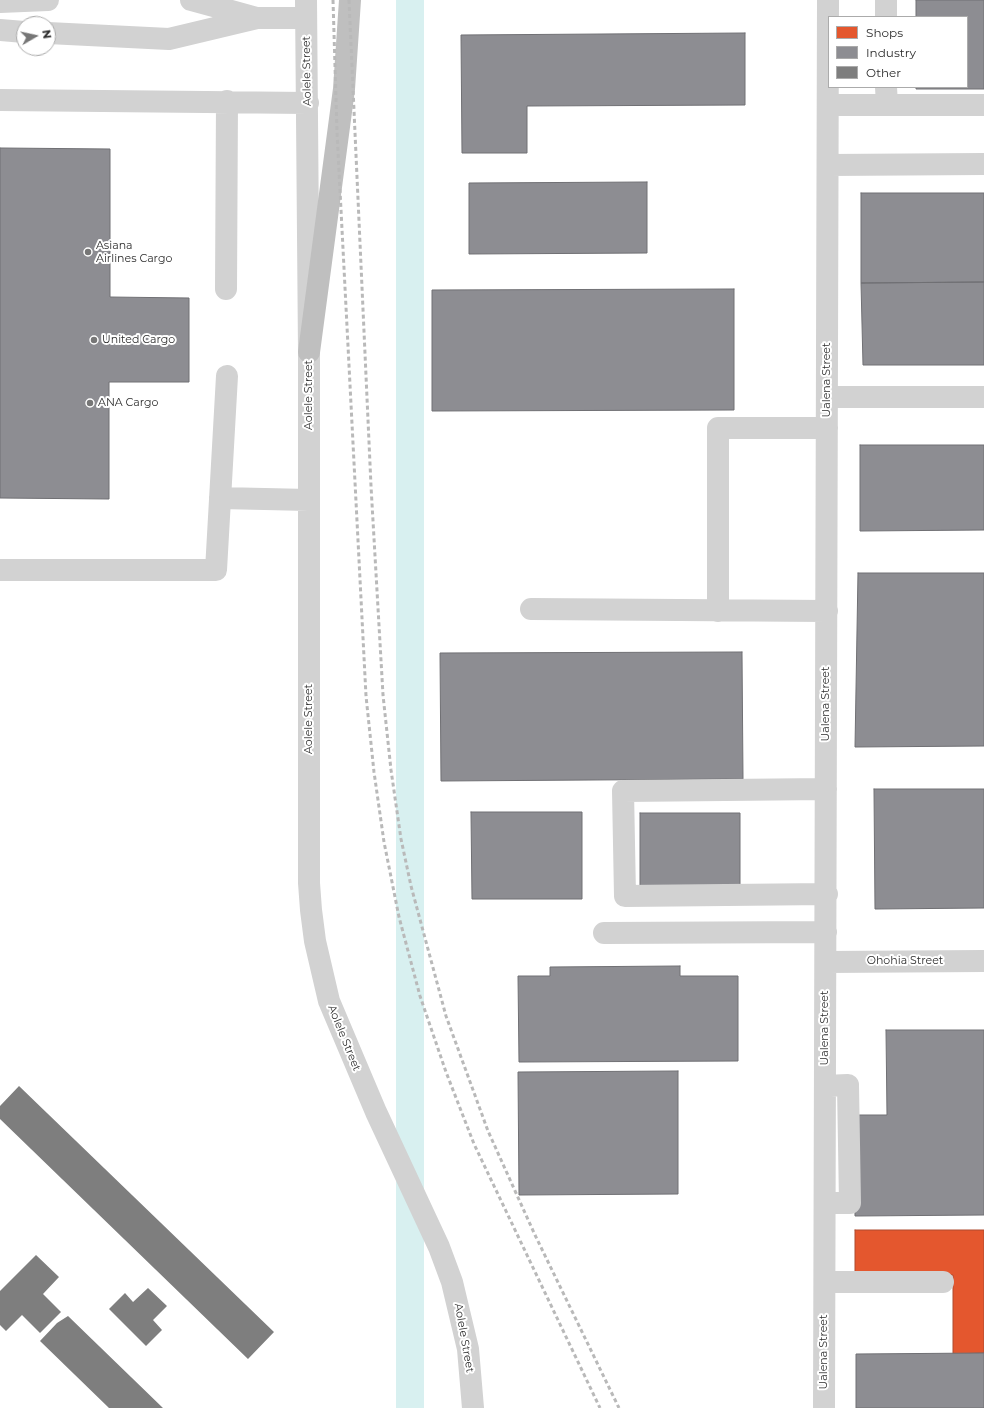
<!DOCTYPE html>
<html>
<head>
<meta charset="utf-8">
<style>
  body { margin:0 }
  #map { position:relative; width:984px; height:1408px; overflow:hidden; background:#fff; font-family:Montserrat,sans-serif }
  canvas { display:block }
  .legend { position:absolute; left:828px; top:16px; width:140px; height:72px; box-sizing:border-box; background:#fff; border:1px solid #ababab; margin:0; padding:5px 7px; list-style:none; font-size:12px; color:#2d2d2d }
  .legend li { display:flex; align-items:center; gap:8px; height:20px }
  .legend b { width:20px; border:1px solid #ababab }
  .north { position:absolute; left:16px; top:16px; width:40px; height:40px; box-sizing:border-box; background:#fff; border:1px solid #ababab; border-radius:50%; rotate:81deg; font-size:11px; font-weight:700; line-height:16px; text-align:center; color:#2d2d2d }
  .north::after { content:''; display:block; margin:auto; width:14px; height:18px; background:#767676; clip-path:polygon(50% 0,100% 100%,50% 72%,0 100%) }
</style>
</head>
<body>
<div id="map">
<canvas width="984" height="1408"></canvas>
<ul class="legend">
<li><b style="height:11px;background:#e4572e"></b>Shops</li>
<li><b style="height:11px;background:#8d8d92"></b>Industry</li>
<li><b style="height:11px;background:#7e7e7e"></b>Other</li>
</ul>
<div class="north">N</div>
</div>
<script>
const c = document.querySelector('canvas').getContext('2d');
c.lineJoin = 'round';
function fill(path, color) { c.fillStyle = color; c.fill(path, 'evenodd'); }
const toPath = rows => new Path2D(rows.map(r => 'M' + r).join(''));
function stroke(path, color, width, dash) { c.strokeStyle = color; c.lineWidth = width; c.lineCap = dash ? 'butt' : 'round'; c.setLineDash(dash || []); c.stroke(path); }
function write(font, color, halo, rows, align = 'center') {
  c.font = font + ' Montserrat,sans-serif'; c.lineWidth = 4; c.setLineDash([]); c.textBaseline = 'middle'; c.strokeStyle = halo; c.fillStyle = color; for (const [text, x, y, turn = 0] of rows) {
    c.save(); c.translate(x, y); c.rotate((+turn || 0) * Math.PI / 180); c.textAlign = isNaN(turn) ? turn : align; if (halo) c.strokeText(text, 0, 0); c.fillText(text, 0, 0); c.restore();
  }
}
const shops = toPath([
  [855,1230,984,1230,984,1353,953,1354,953,1275,855,1276,855,1230]
]);
fill(shops, '#e4572e');
stroke(shops, '#ad4a2e', 1);
const industry = toPath([
  [916,0,984,0,984,89,916,89,916,87,967,87,967,17,916,17,916,0],
  [745,33,745,105,527,106,527,153,462,153,461,35,745,33],
  [0,148,110,149,110,297,189,298,189,382,109,382,109,499,0,498,0,148],
  [647,182,647,253,469,254,469,183,647,182],
  [861,193,984,193,984,282,861,283,861,193],
  [984,282,984,365,863,365,861,283,984,282],
  [734,289,734,410,432,411,432,290,734,289],
  [860,445,984,445,984,530,860,531,860,445],
  [858,573,984,573,984,746,855,747,858,573],
  [742,652,743,779,441,781,440,653,742,652],
  [874,789,984,789,984,908,875,909,874,789],
  [471,812,582,812,582,899,472,899,471,812],
  [640,813,740,813,740,890,640,890,640,813],
  [680,966,680,976,738,976,738,1061,519,1062,518,976,550,976,550,967,680,966],
  [886,1030,984,1030,984,1215,855,1216,854,1115,887,1115,886,1030],
  [678,1071,678,1194,519,1195,518,1072,678,1071],
  [984,1353,984,1408,856,1408,856,1354,984,1353]
]);
fill(industry, '#8d8d92');
stroke(industry, '#707074', 1);
stroke(toPath([
  [410,1408,410,0]
]), '#d8f0f0', 28);
fill(toPath([
  [19,1086,274,1332,248,1359,0,1119,0,1106],
  [36,1255,59,1277,43,1294,61,1312,40,1333,22,1315,6,1331,0,1325,0,1291],
  [148,1288,167,1306,153,1320,162,1330,146,1346,109,1309,125,1293,133,1302],
  [68,1316,163,1408,109,1408,40,1341,57,1323]
]), '#7e7e7e');
stroke(toPath([
  [191,0,257,18,306,18],
  [306,0,309,352,309,883,311,910,315,941,329,1001,376,1112,439,1247,452,1282,468,1349,473,1408],
  [886,0,886,17],
  [0,2,48,0],
  [0,30,24,32],
  [48,33,169,39,257,18],
  [886,87,887,105],
  [0,100,308,103],
  [828,105,984,105],
  [828,165,984,164],
  [226,289,227,101],
  [827,397,984,397],
  [220,498,309,500],
  [0,570,216,570,227,376],
  [531,609,827,611],
  [718,611,718,428,827,428],
  [826,789,623,791,625,896,827,894],
  [604,933,826,932],
  [826,962,984,961],
  [825,1203,850,1203,848,1085,825,1086],
  [825,1282,943,1282],
  [824,1408,828,0]
]), '#d2d2d2', 22);
stroke(toPath([
  [309,352,344,89,350,0]
]), '#bfbfbf', 22);
stroke(toPath([
  [333,0,337,132,366,696,374,772,384,842,399,917,420,996,446,1072,474,1144,600,1408],
  [349,0,371,486,383,695,391,770,401,839,411,886,446,1016,488,1131,535,1235,619,1408]
]), '#b9b9b9', 3, [4, 3]);
for (const [x, y, r, color] of [
  [88,252,4,"#767676"],
  [94,340,4,"#767676"],
  [90,403,4,"#767676"]
]) { const dot = new Path2D(); dot.arc(x, y, r, 0, 2 * Math.PI); c.fillStyle = color; c.fill(dot); stroke(dot, '#fff', 1.5); }
write('11px', '#2d2d2d', '#fff', [
  ["Aolele Street",307,71,-91],
  ["Ualena Street",827,380,-90],
  ["Aolele Street",309,395,-90],
  ["Ualena Street",826,704,-90],
  ["Aolele Street",309,719,-90],
  ["Ohohia Street",905,961],
  ["Ualena Street",825,1028,-90],
  ["Aolele Street",344,1038,68],
  ["Aolele Street",464,1338,80],
  ["Ualena Street",824,1352,-90]
]);
write('11px', '#2d2d2d', '#fff', [
  ["Asiana",96,246],
  ["Airlines Cargo",96,259],
  ["United Cargo",102,340],
  ["ANA Cargo",98,403]
], 'left');
</script>
</body>
</html>
